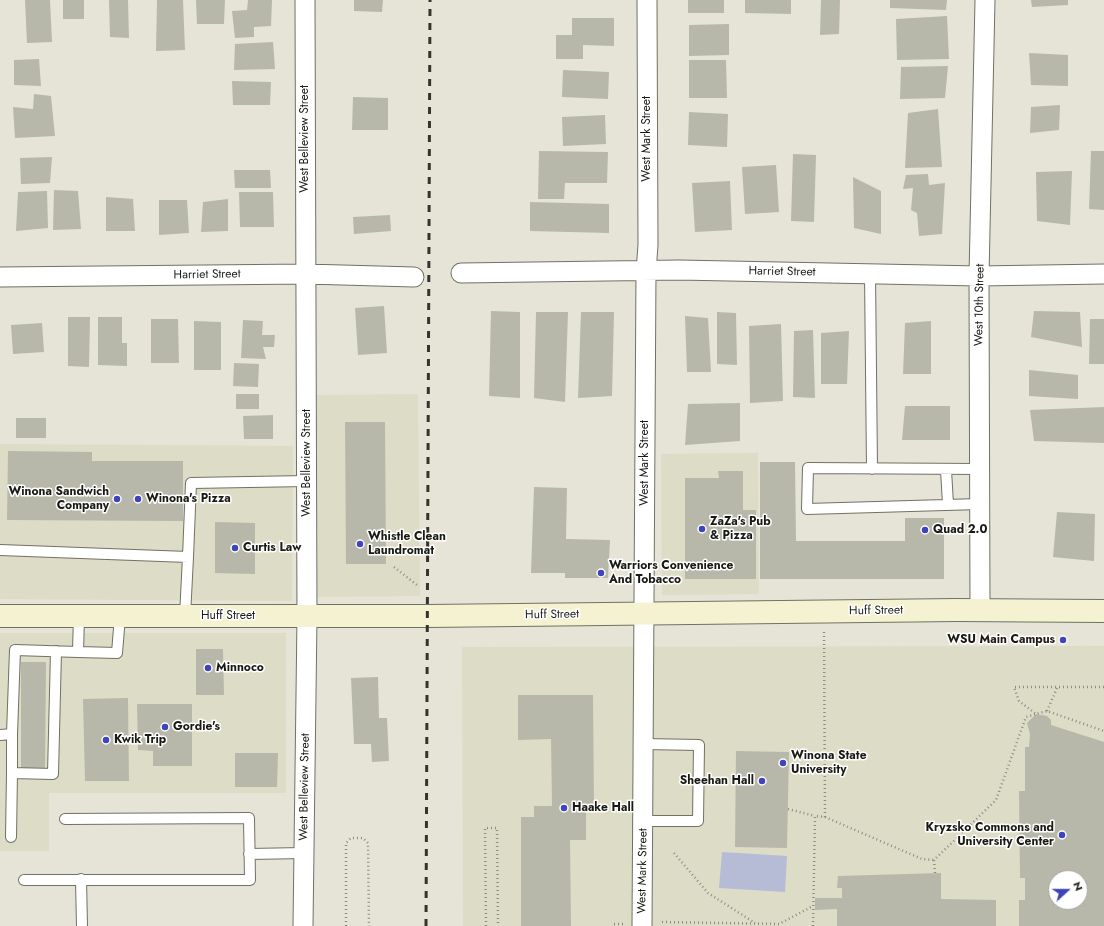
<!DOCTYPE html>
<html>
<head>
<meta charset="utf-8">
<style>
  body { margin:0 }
  #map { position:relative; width:1104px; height:926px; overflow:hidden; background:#e5e4d6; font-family:Jost,sans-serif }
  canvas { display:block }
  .north { position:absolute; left:1048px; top:870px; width:40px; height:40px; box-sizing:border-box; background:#fff; border:1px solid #a3a3a1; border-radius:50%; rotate:69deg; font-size:11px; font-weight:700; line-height:16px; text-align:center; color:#1a1a15 }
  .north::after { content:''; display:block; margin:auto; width:14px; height:18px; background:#3f44b8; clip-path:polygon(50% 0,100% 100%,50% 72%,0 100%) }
</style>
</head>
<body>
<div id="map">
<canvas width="1104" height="926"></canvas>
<div class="north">N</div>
</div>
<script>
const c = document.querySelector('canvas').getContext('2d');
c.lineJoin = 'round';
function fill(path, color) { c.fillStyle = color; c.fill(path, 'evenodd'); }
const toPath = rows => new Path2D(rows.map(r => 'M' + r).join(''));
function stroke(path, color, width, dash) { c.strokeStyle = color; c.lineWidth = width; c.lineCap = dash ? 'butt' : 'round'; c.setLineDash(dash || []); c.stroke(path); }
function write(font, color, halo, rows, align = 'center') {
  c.font = font + ' Jost,sans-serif'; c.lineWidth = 3; c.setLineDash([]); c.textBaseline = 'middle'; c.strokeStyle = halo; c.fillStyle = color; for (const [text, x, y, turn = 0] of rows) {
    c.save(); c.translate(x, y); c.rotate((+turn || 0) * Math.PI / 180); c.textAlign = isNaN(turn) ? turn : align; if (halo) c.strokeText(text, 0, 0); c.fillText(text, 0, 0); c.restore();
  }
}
fill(toPath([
  [418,394,420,596,317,597,315,395],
  [0,444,293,446,292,601,0,599],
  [758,453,759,594,662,595,661,454],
  [0,633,286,633,286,793,49,793,49,851,0,851],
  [1104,646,1104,926,463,926,462,647],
  [1056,878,1080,878,1080,902,1056,902]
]), '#dddcc6');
fill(toPath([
  [722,852,787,856,785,892,719,888]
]), '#b6bcd6');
fill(toPath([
  [25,0,50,0,52,42,27,43],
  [63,0,84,0,84,19,63,19],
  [109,0,128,0,129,38,110,37],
  [157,0,183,0,185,50,156,51],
  [196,0,225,0,224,24,197,24],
  [248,0,272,0,271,26,254,27,254,37,235,38,232,11,247,10],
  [354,0,383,0,382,12,354,11],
  [688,0,724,0,724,13,688,13],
  [745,0,791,0,791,14,745,13],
  [821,0,840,0,839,34,820,35],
  [890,0,947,0,946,10,890,8],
  [1031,0,1068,0,1068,5,1032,7],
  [947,16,949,59,897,60,896,19],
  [572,18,614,18,614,46,583,45,583,59,556,59,556,35,572,35],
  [729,24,729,55,689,56,689,25],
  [273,42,275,69,234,70,235,44],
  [1029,53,1068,55,1068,86,1031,85],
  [39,59,41,86,14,85,14,60],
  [689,60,726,60,727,98,689,98],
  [948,66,945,98,900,99,901,67],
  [563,70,609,72,608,99,562,97],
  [232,81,271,82,270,105,233,105],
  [34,94,51,96,55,136,15,138,13,107,33,109],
  [353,97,388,98,388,130,352,130],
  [1060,105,1059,130,1030,133,1031,107],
  [938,109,942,167,905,168,908,113],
  [689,112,728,114,727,147,688,145],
  [605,115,606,144,563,146,562,117],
  [539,151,608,152,607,183,565,183,564,199,538,199],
  [1091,151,1104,151,1104,210,1089,209],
  [793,154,816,155,814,222,791,221],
  [52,157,50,183,21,184,20,158],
  [776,165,779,212,745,214,742,167],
  [234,170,270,170,271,188,235,188],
  [1072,171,1070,225,1037,221,1036,172],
  [928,174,929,185,945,183,942,234,919,236,917,213,911,210,913,188,903,189,906,175],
  [853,177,881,191,881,234,854,228],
  [730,181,732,230,695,232,692,183],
  [54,190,78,191,81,229,53,230],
  [47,191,48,228,16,231,18,192],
  [239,192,273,192,274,227,240,227],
  [106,197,133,199,135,231,106,231],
  [228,199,228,231,201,232,203,202],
  [159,200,187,200,189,233,159,235],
  [530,202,609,204,609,233,530,231],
  [390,215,391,231,354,234,353,217],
  [384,306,387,353,358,355,355,308],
  [491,311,520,312,520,398,489,396],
  [1034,311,1080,312,1082,347,1031,337],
  [536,312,568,312,565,402,534,398],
  [581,312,614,312,612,396,578,398],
  [717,312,736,313,737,365,717,364],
  [685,316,708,318,711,372,687,372],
  [68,317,90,317,89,367,68,366],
  [98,317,122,317,122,343,127,343,127,366,98,365],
  [151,319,178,319,179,363,151,363],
  [1090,319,1104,319,1104,364,1089,364],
  [243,320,263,321,262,335,275,335,274,347,263,347,266,359,241,358],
  [194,321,221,322,221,370,194,370],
  [931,321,931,374,903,374,905,323],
  [42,323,44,352,13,354,11,325],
  [781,324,783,401,750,403,749,326],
  [813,330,815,398,793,397,794,331],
  [849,331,847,384,821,384,821,333],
  [234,363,259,364,258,387,233,386],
  [1029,370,1078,375,1078,399,1029,396],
  [236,394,259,394,259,409,236,409],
  [740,403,740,441,685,445,688,404],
  [905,406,950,406,950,440,902,440],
  [1104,407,1104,443,1034,441,1030,410],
  [273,415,273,439,244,439,243,416],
  [16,418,46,418,46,438,16,438],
  [345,422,385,422,386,564,346,564],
  [8,451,92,452,92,461,183,461,183,521,7,520],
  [760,462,795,462,796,541,905,541,905,518,944,518,944,579,760,579],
  [718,471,743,471,743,510,756,510,756,579,685,579,685,478,719,478],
  [534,487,567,488,566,539,610,540,608,578,565,578,565,573,531,573],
  [1057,512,1095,514,1094,561,1053,557],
  [215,522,255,523,255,574,215,573],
  [196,649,223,649,224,695,196,695],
  [21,662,46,662,45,773,21,773],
  [378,677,379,718,387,718,389,761,372,762,371,744,354,744,351,678],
  [518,695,593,695,594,811,586,811,586,840,570,840,571,926,521,926,521,817,534,817,534,806,552,806,551,739,518,740],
  [128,698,129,781,85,781,83,699],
  [137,704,192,704,192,766,153,766,153,751,138,750],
  [1036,714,1047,716,1051,720,1051,725,1104,742,1104,926,1019,926,1019,900,1025,900,1025,878,1020,878,1019,791,1025,791,1025,747,1029,747,1030,734,1027,723],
  [1056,878,1080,878,1080,902,1056,902],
  [736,751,789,752,787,848,735,847],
  [235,753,278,753,277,787,235,787],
  [941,873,941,899,996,900,996,926,837,926,837,909,815,910,815,898,842,898,842,888,837,888,838,876]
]), '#b8b8aa');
const service = toPath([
  [870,273,872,469],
  [979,469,808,468,807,509,980,504],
  [946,470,948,504],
  [0,550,188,557,191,483,307,481],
  [185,616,188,557],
  [78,652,117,653,120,616],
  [12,734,12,773,53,774,56,651],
  [0,735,12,734,15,650,78,652,79,616],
  [643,821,698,821,699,745,644,744],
  [11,837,12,773],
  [249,854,304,853],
  [81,879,82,926],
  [24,880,250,880,249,818,65,819]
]);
const minor = toPath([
  [461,273,679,270,979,276,1104,274],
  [0,277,306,274,414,277],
  [980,610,979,276,985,0],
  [303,926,307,617,305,0],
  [642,926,646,272,648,245,647,0]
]);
const secondary = toPath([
  [0,616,428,616,957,610,1104,611]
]);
stroke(service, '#717164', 12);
stroke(minor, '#717164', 21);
stroke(secondary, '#717164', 24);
stroke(toPath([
  [394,567,417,585],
  [1104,687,1014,687,1019,701,1036,714,1047,711,1104,731],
  [1047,711,1057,688],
  [788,809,815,816],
  [825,817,922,859,934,860],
  [674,853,708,893,755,923],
  [935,873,934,860,996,800,1026,717,1036,714],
  [662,922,779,924,813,906],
  [614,924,623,924],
  [346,926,346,843,351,838,363,838,368,843,369,926],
  [486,926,485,828,497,828,498,926],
  [813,926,815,816,825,817,824,632]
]), '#8e8d83', 2.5, [1, 3]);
stroke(service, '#fff', 10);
stroke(minor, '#fff', 19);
stroke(secondary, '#f4f2d0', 22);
stroke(toPath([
  [426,926,430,0]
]), '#34342e', 3, [7, 7]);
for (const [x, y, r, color] of [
  [117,499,4,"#3f44b8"],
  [138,499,4,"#3f44b8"],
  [702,529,4,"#3f44b8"],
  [925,530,4,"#3f44b8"],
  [360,544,4,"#3f44b8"],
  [235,548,4,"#3f44b8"],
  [601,573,4,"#3f44b8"],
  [1063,640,4,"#3f44b8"],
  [208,668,4,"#3f44b8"],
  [165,727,4,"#3f44b8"],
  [106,740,4,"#3f44b8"],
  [783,763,4,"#3f44b8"],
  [762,781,4,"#3f44b8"],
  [564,808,4,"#3f44b8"],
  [1062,835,4,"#3f44b8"]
]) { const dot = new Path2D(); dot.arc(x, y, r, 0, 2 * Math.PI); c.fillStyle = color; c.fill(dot); stroke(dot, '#fff', 1.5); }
write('12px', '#1a1a15', '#fff', [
  ["West Belleview Street",305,139,-90],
  ["West Mark Street",647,139,-90],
  ["Harriet Street",782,272,1],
  ["Harriet Street",207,275,-1],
  ["West 10th Street",980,305,-89],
  ["West Belleview Street",307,463,-90],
  ["West Mark Street",645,463,-90],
  ["Huff Street",876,611,-1],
  ["Huff Street",552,615,-1],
  ["Huff Street",228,616],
  ["West Belleview Street",305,787,-89],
  ["West Mark Street",643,871,-89]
]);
write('bold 12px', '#1a1a15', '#fff', [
  ["Winona Sandwich",109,492,"right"],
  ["Company",109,506,"right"],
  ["Winona's Pizza",146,499],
  ["ZaZa's Pub",710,522],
  ["& Pizza",710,536],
  ["Quad 2.0",933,530],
  ["Whistle Clean",368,537],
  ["Laundromat",368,551],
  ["Curtis Law",243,548],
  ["Warriors Convenience",609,566],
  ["And Tobacco",609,580],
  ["WSU Main Campus",1055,640,"right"],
  ["Minnoco",216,668],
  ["Gordie's",173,727],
  ["Kwik Trip",114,740],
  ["Winona State",791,756],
  ["University",791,770],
  ["Sheehan Hall",754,781,"right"],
  ["Haake Hall",572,808],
  ["Kryzsko Commons and",1054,828,"right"],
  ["University Center",1054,842,"right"]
], 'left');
</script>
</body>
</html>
